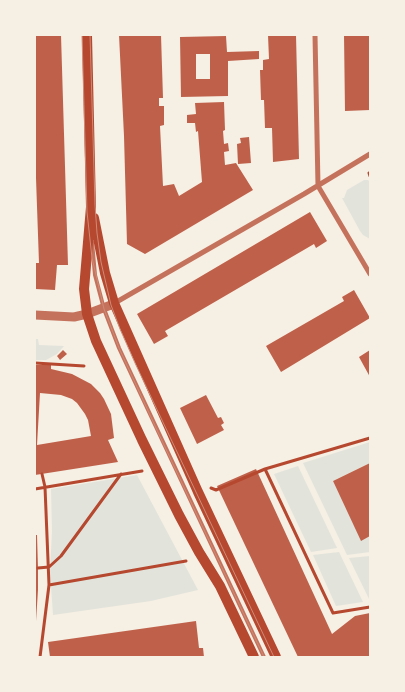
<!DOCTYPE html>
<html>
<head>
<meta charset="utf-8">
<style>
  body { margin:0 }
  #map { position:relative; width:405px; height:692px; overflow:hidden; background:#f6efe4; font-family:Rubik,sans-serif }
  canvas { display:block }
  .frame { position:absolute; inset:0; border:36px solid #f6efe4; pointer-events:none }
</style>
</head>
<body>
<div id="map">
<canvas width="405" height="692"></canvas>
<div class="frame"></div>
</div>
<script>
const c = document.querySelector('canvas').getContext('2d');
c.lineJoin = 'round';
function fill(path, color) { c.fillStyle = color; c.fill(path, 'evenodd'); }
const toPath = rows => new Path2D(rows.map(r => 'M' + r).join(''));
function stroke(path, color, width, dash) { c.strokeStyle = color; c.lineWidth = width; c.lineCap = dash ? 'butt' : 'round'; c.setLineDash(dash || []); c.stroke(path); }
fill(toPath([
  [364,180,368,180,370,182,370,239,363,235,360,231,342,198,344,198,347,190],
  [35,339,38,339,39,345,64,346,57,354,46,360,35,360],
  [370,442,370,463,333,481,361,540,370,536,370,552,347,555,303,463],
  [298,466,337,548,311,552,274,474],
  [137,475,198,590,151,601,53,615,50,572,52,531,51,489],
  [339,552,363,602,336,606,313,555],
  [370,556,370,601,349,558]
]), '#e2e4dc');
fill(toPath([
  [35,35,61,35,68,265,57,265,55,290,35,289,35,263,39,263,35,150],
  [119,35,161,35,163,98,159,98,159,106,164,106,164,125,160,126,163,186,174,184,179,196,202,182,198,131,196,132,195,123,187,123,187,115,196,114,195,103,224,102,225,130,223,131,224,144,228,143,229,151,224,152,225,165,236,163,253,190,145,254,127,244,124,136],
  [268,35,296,35,299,159,273,162,272,128,265,128,264,100,261,100,260,70,263,70,263,60,269,59],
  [344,35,370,35,370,110,345,111],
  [226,36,227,52,259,51,259,59,228,61,228,96,181,97,180,37],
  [196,54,210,54,210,79,196,79],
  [249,137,251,163,238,164,237,144,241,143,240,138],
  [310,212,327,241,316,248,314,244,165,331,168,336,154,344,137,314],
  [354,290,370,318,281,372,266,346,344,301,342,297],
  [63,350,67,354,60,360,57,356],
  [370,350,370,377,359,357],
  [35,365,51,365,51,369,72,374,91,384,100,393,104,399,111,414,114,438,108,440,118,462,35,475],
  [40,393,61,395,72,399,77,403,85,414,88,420,91,436,37,445],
  [206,395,218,418,221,417,224,423,221,425,224,430,197,444,180,408],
  [370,463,370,536,361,541,333,481],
  [256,469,332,634,355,616,370,613,370,657,298,657,217,486],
  [35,535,37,535,38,568,38,590,36,621,35,620],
  [196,621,199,648,203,648,204,657,50,657,48,642]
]), '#bf614a');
stroke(toPath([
  [369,173,370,176],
  [35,363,84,366],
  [265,469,333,613,370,607],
  [42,474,45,487,49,585,186,561],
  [211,488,216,490,265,469,370,438],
  [35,489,142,471],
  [38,568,49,567,61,556,121,474],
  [40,657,49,585]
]), '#b5482f', 3);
stroke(toPath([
  [92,242,95,275,104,309,119,348,264,657]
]), '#c5725c', 4);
stroke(toPath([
  [315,35,318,186,370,274],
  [113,304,304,194,370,154]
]), '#c5725c', 5);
stroke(toPath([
  [35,315,74,317,87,314,111,305]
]), '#c5725c', 9);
stroke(toPath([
  [87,35,91,207,84,289,87,314,96,341,142,440,179,515,199,552,220,586,254,657],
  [94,218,105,273,114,303,198,492,276,657]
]), '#b5482f', 10);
stroke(toPath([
  [82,35,87,212,92,258,104,309,119,348,156,428,264,657],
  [90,35,95,205,97,233,101,262,111,305,120,329,135,363,274,657]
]), '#cf8b77', 1);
</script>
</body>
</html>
